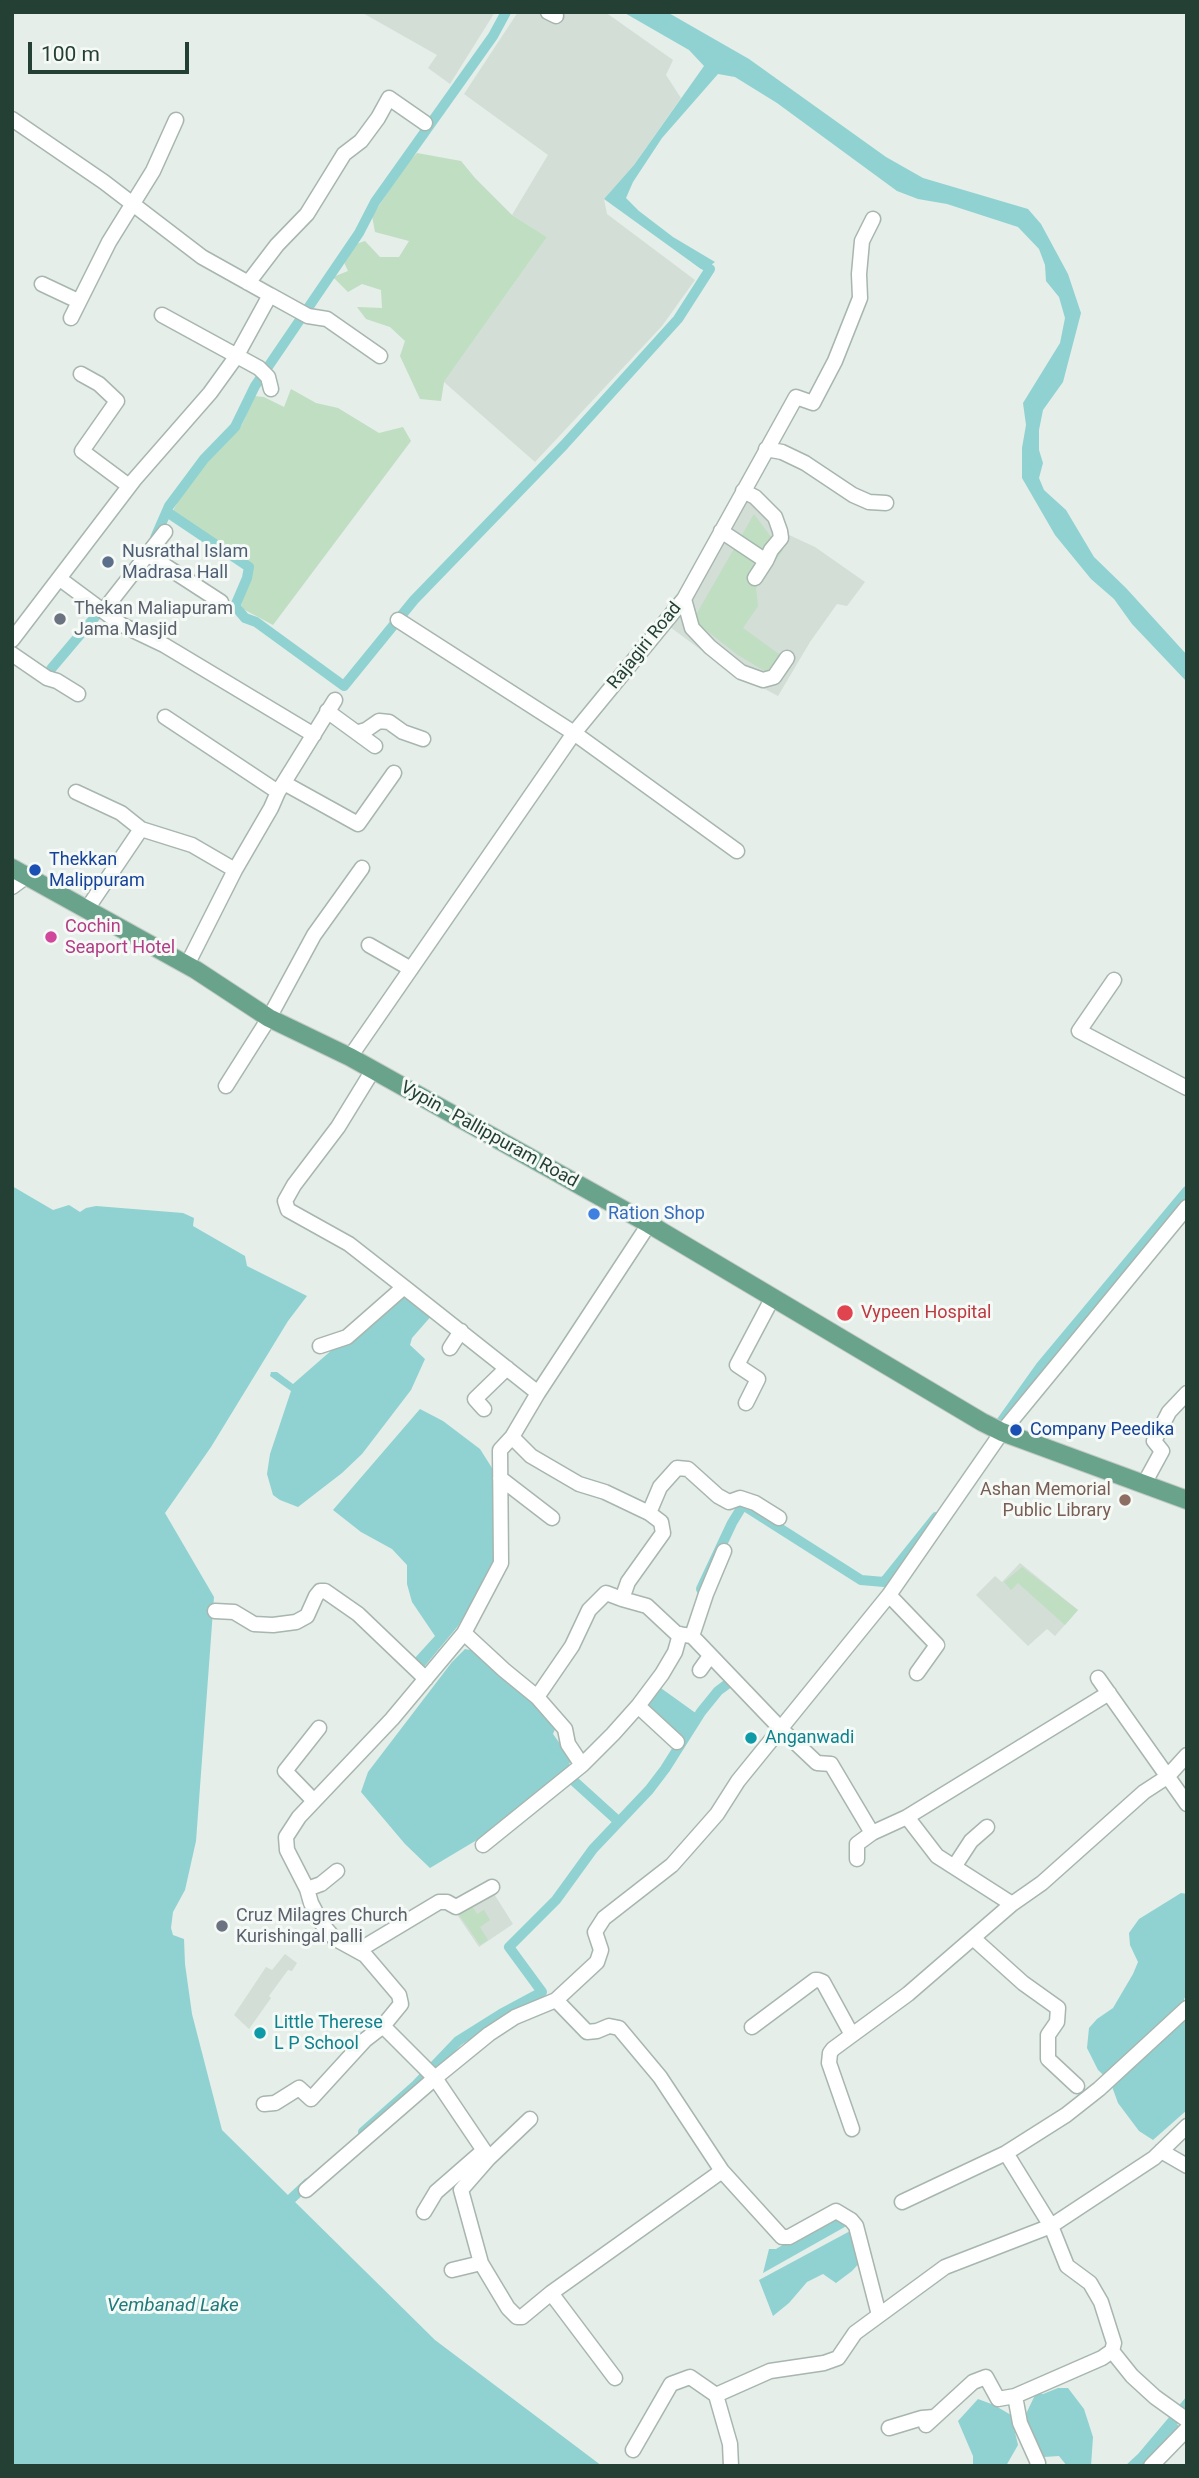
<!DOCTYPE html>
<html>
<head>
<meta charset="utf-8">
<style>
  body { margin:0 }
  #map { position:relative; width:1199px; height:2478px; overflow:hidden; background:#e5eee9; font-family:Roboto,sans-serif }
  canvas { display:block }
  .frame { position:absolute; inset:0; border:14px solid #244034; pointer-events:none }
  .scale { position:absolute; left:28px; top:42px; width:161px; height:32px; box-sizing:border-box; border:4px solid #244034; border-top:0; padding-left:9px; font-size:21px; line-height:24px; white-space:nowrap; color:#244034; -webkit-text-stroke:5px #f6faf7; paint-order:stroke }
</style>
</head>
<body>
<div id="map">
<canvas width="1199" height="2478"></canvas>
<div class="frame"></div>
<div class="scale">100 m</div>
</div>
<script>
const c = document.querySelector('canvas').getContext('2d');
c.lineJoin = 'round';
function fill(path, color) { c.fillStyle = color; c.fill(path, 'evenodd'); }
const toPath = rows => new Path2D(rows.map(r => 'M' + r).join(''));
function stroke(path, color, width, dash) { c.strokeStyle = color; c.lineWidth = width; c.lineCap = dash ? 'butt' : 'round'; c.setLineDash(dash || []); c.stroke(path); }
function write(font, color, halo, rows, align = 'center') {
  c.font = font + ' Roboto,sans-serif'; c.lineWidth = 6; c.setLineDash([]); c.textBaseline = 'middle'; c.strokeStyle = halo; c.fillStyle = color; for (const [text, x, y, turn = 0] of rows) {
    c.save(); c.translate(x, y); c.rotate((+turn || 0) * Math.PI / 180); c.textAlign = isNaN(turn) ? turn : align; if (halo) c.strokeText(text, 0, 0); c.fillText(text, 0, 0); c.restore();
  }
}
fill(toPath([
  [361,12,495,12,450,84,428,68,437,55],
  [518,12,605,12,673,60,666,75,681,98,634,165,604,199,607,214,695,280,662,326,535,462,444,382,547,237,512,215,548,155,464,94],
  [747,489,787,534,815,547,865,582,847,606,837,604,810,642,778,696,724,667,670,627],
  [1020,1563,1078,1610,1055,1636,1047,1629,1028,1646,976,1595,995,1576,1002,1582],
  [491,1889,513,1924,479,1947,454,1910],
  [285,1954,297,1963,292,1971,288,1970,269,1996,271,1998,249,2029,234,2015,266,1967,272,1970]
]), '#d3ded7');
fill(toPath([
  [417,153,461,161,475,178,512,215,547,237,444,382,441,401,420,399,400,356,405,341,390,327,366,319,357,307,382,308,381,290,362,284,348,292,333,277,348,271,343,260,350,246,365,241,380,257,399,257,409,241,375,232,372,216,409,161],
  [291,389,316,403,338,408,379,433,403,427,411,441,273,625,243,609,241,604,251,573,169,518,188,483,219,446,242,425,254,396,264,397,284,407],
  [754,514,777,545,783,550,756,588,758,606,743,628,783,657,773,676,738,655,693,620],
  [1022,1567,1078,1610,1065,1625,1018,1583,1011,1590,1004,1582],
  [470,1903,477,1914,484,1910,490,1920,480,1927,488,1940,480,1945,455,1909]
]), '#bfdec2');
fill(toPath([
  [623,12,667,12,749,59,886,157,923,178,1028,209,1041,224,1068,274,1081,313,1063,382,1043,410,1039,430,1039,450,1043,463,1039,478,1044,490,1066,510,1094,557,1126,588,1187,655,1187,682,1132,624,1114,599,1091,579,1055,535,1022,478,1022,448,1026,425,1023,403,1060,343,1065,318,1059,297,1046,281,1045,265,1039,249,1018,227,947,204,918,199,897,191,777,103,735,77,718,74,662,138,633,182,626,198,639,211,673,237,715,262,708,267,701,269,604,199,634,165,704,66,689,50],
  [12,1186,53,1210,69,1205,80,1212,86,1208,96,1206,183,1213,194,1218,193,1226,245,1256,247,1266,307,1296,288,1321,211,1447,165,1513,214,1597,196,1841,185,1890,173,1912,171,1928,173,1935,184,1939,185,1964,192,2014,222,2130,435,2340,602,2466,12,2466],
  [407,1291,433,1314,412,1338,410,1345,425,1359,411,1390,362,1454,342,1473,298,1507,280,1500,273,1495,267,1474,270,1454,291,1391,270,1376,271,1372,277,1372,293,1384,341,1342],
  [420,1409,443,1421,480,1449,492,1468,494,1558,487,1579,458,1626,424,1667,414,1659,435,1636,412,1602,407,1584,407,1565,392,1549,361,1532,333,1510],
  [465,1649,476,1651,557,1724,553,1734,571,1759,567,1771,502,1825,430,1868,405,1844,361,1792,368,1772,452,1662],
  [658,1686,697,1714,680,1740,643,1702],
  [1181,1893,1187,1894,1187,1995,1184,1999,1187,2010,1187,2110,1153,2140,1139,2131,1118,2103,1110,2081,1098,2070,1087,2048,1089,2028,1097,2019,1113,2008,1133,1974,1138,1962,1130,1945,1129,1933,1139,1919],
  [835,2214,850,2224,763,2273,769,2249,776,2249],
  [852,2230,862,2260,852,2271,836,2283,823,2274,807,2282,789,2303,773,2316,759,2280],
  [1058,2388,1068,2388,1084,2409,1093,2437,1091,2466,1067,2466,1059,2456,1044,2457,1032,2441,1025,2416,1036,2393,1043,2394],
  [1187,2396,1187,2416,1177,2424,1181,2429,1146,2466,1125,2466,1138,2454],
  [978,2399,994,2405,1011,2415,1018,2445,1006,2466,973,2466,973,2456,958,2421]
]), '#8fd2d1');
stroke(toPath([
  [167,512,249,567,247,578,235,606,245,618,256,622,344,686,414,600,564,445,678,319,710,269,696,259],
  [155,538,169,506,204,459,235,427,255,386,359,233,375,202,493,36,506,12],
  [51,669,106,604],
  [994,1432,1041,1366,1187,1191],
  [701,1589,732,1523,743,1505,861,1580,884,1582,936,1517],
  [565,1773,618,1821],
  [363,2132,416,2085,458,2041,501,2014,542,1992,509,1947,556,1900,593,1849,649,1790,665,1769,701,1712,718,1691,730,1682],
  [291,2199,308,2183]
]), '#8fd2d1', 10);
const minor = toPath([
  [548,12,556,16],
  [12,119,104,182,202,257,270,295,236,357,210,393,134,480,12,640],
  [248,283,277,245,307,214,344,154,361,141,378,118,389,98,425,123],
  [42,284,78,301],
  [270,295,308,316,327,319,380,356],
  [162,315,259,368,268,377,271,389],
  [71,318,109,242,153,171,176,120],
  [81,374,99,384,117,401,82,451,129,486],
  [766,449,782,452,805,463,853,495,869,502,886,503],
  [743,491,755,497,775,517,780,531,781,538,771,550,766,561],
  [721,531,766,561,755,578],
  [147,554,221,602],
  [60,579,122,625,164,645,314,735],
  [684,599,692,628,710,647,741,672,763,680,774,677,787,658],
  [104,610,165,532],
  [398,620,574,733,737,851],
  [12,654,47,678,57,681,78,694],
  [327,711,375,746],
  [165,717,278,792],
  [359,732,366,730,379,721,389,722,403,732,423,739],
  [284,783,358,824,394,773],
  [76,792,121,813,141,829,87,909],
  [141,829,192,845,235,870],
  [12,887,27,876],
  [369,945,411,969],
  [187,965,235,870,271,808,278,792,335,700],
  [1114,980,1079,1031,1187,1088],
  [350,1057,574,733,684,599,796,397,813,403,835,361,860,298,859,274,862,241,873,219],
  [373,1070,338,1127,294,1185,285,1201,288,1210,349,1244,404,1287],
  [226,1086,269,1018,314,935,362,868],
  [320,1346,347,1337,404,1287,538,1393],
  [450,1348,461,1331],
  [746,1403,758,1379,737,1365,773,1297],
  [484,1409,475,1399,507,1368],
  [512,1437,531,1456,579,1484,605,1492,649,1513,661,1522,663,1533,628,1582,622,1599,606,1593,589,1610,572,1646,537,1697],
  [500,1478,552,1518],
  [1144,1484,1162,1451,1154,1441,1169,1412,1187,1393],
  [649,1513,660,1487,677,1468,688,1469,718,1496,729,1502,740,1498,755,1503,779,1518],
  [889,1595,937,1645,917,1673],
  [622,1599,647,1606,677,1634,692,1636,782,1730,817,1763,831,1764,872,1833,907,1817,937,1856,1012,1904],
  [215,1611,234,1612,254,1624,273,1625,296,1622,307,1616,316,1596,320,1591,325,1591,358,1614,426,1679],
  [464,1633,392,1719,299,1817,286,1837,287,1850,307,1889,311,1903,322,1924,334,1938,365,1955,399,1995,401,2004,383,2026,435,2078,489,2034,515,2017,556,2000,587,2032,597,2031,609,2026,619,2028,660,2077,722,2171,782,2237,789,2237,836,2211,851,2220,856,2226,879,2315],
  [692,1636,706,1594,724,1551],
  [700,1670,710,1656],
  [1098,1678,1187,1804],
  [638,1706,677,1742],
  [582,1765,568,1744,565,1729,537,1697,504,1670,464,1633,501,1563,500,1450,512,1437,538,1393,649,1224],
  [314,1801,285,1771,319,1728],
  [907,1817,1109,1693],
  [483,1845,582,1765,613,1734,638,1706,662,1674,675,1652,680,1634],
  [857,1859,857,1844,872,1833],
  [954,1867,971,1841,987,1827],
  [307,1889,321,1884,337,1871],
  [973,1938,1023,1983,1058,2008,1057,2022,1048,2035,1048,2059,1077,2086],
  [359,1950,439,1902,447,1902,456,1907,492,1887],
  [556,2000,597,1962,601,1950,595,1932,604,1918,672,1865,717,1814,738,1781,889,1595,1002,1432,1187,1207],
  [752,2027,815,1980,818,1980,823,1982,852,2035],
  [264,2104,275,2103,299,2088,311,2099,365,2040,383,2026],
  [852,2129,829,2063,830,2053,833,2049,908,1994,1012,1904,1042,1883,1144,1792,1167,1777,1187,1755],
  [1161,2151,1187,2166],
  [489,2158,530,2119],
  [306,2190,435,2078,489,2158,461,2190,481,2263,508,2308,517,2317,522,2317,551,2293,615,2378],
  [902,2202,1006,2153,1066,2115,1099,2089,1187,2008],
  [424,2212,436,2192,483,2151],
  [452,2270,481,2263],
  [551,2293,722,2171],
  [1112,2351,1132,2376,1155,2397,1187,2420],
  [1015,2396,1020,2423,1038,2463,1037,2466],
  [926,2425,973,2382,986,2377,998,2399,1015,2396,1102,2358,1112,2351,1114,2343,1101,2302,1090,2283,1067,2266,1051,2226,1006,2153],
  [889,2428,922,2418,934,2417],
  [633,2450,671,2384,690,2377,716,2395],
  [731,2466,730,2444,716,2395,770,2371,824,2363,838,2358,855,2333,945,2267,1051,2226,1154,2158,1187,2126],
  [1151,2466,1187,2429]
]);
const major = toPath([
  [12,868,196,970,269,1018,350,1057,649,1224,982,1422,1002,1432,1187,1500]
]);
stroke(minor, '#a7b6af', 17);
stroke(major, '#c2cac6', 20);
stroke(minor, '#fff', 14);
stroke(major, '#6aa38b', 18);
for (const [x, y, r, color] of [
  [108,562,7,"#5c6f8a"],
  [60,619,7,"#6b7280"],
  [35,870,7,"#1a4fb4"],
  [51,937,7,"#d1479c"],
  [594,1214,7,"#3f7fe0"],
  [845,1313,9,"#e0444e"],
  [1016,1430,7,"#1a4fb4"],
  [1125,1500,7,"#8d6e63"],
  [751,1738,7,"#0f9aa8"],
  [222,1926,7,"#6b7280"],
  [260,2033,7,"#0f9aa8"]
]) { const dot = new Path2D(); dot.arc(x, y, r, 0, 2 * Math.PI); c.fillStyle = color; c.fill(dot); stroke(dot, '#f6faf7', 2.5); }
write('18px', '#4e5e75', '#f6faf7', [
  ["Nusrathal Islam",122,552],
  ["Madrasa Hall",122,573]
], 'left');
write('18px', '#5b616d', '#f6faf7', [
  ["Thekan Maliapuram",74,609],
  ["Jama Masjid",74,630],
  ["Cruz Milagres Church",236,1916],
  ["Kurishingal palli",236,1937]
], 'left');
write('18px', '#244034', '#f6faf7', [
  ["Rajagiri Road",645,646,-51],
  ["Vypin - Pallippuram Road",489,1135,29]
]);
write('18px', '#164399', '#f6faf7', [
  ["Thekkan",49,860],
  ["Malippuram",49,881],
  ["Company Peedika",1030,1430]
], 'left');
write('18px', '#b23c85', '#f6faf7', [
  ["Cochin",65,927],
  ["Seaport Hotel",65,948]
], 'left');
write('18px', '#366cbe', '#f6faf7', [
  ["Ration Shop",608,1214]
], 'left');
write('18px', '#be3a42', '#f6faf7', [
  ["Vypeen Hospital",861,1313]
], 'left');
write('18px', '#785e54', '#f6faf7', [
  ["Ashan Memorial",1111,1490],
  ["Public Library",1111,1511]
], 'right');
write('18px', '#0d838f', '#f6faf7', [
  ["Anganwadi",765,1738],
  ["Little Therese",274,2023],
  ["L P School",274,2044]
], 'left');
write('italic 19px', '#1e7b7c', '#f6faf7', [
  ["Vembanad Lake",173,2306]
]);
</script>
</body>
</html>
